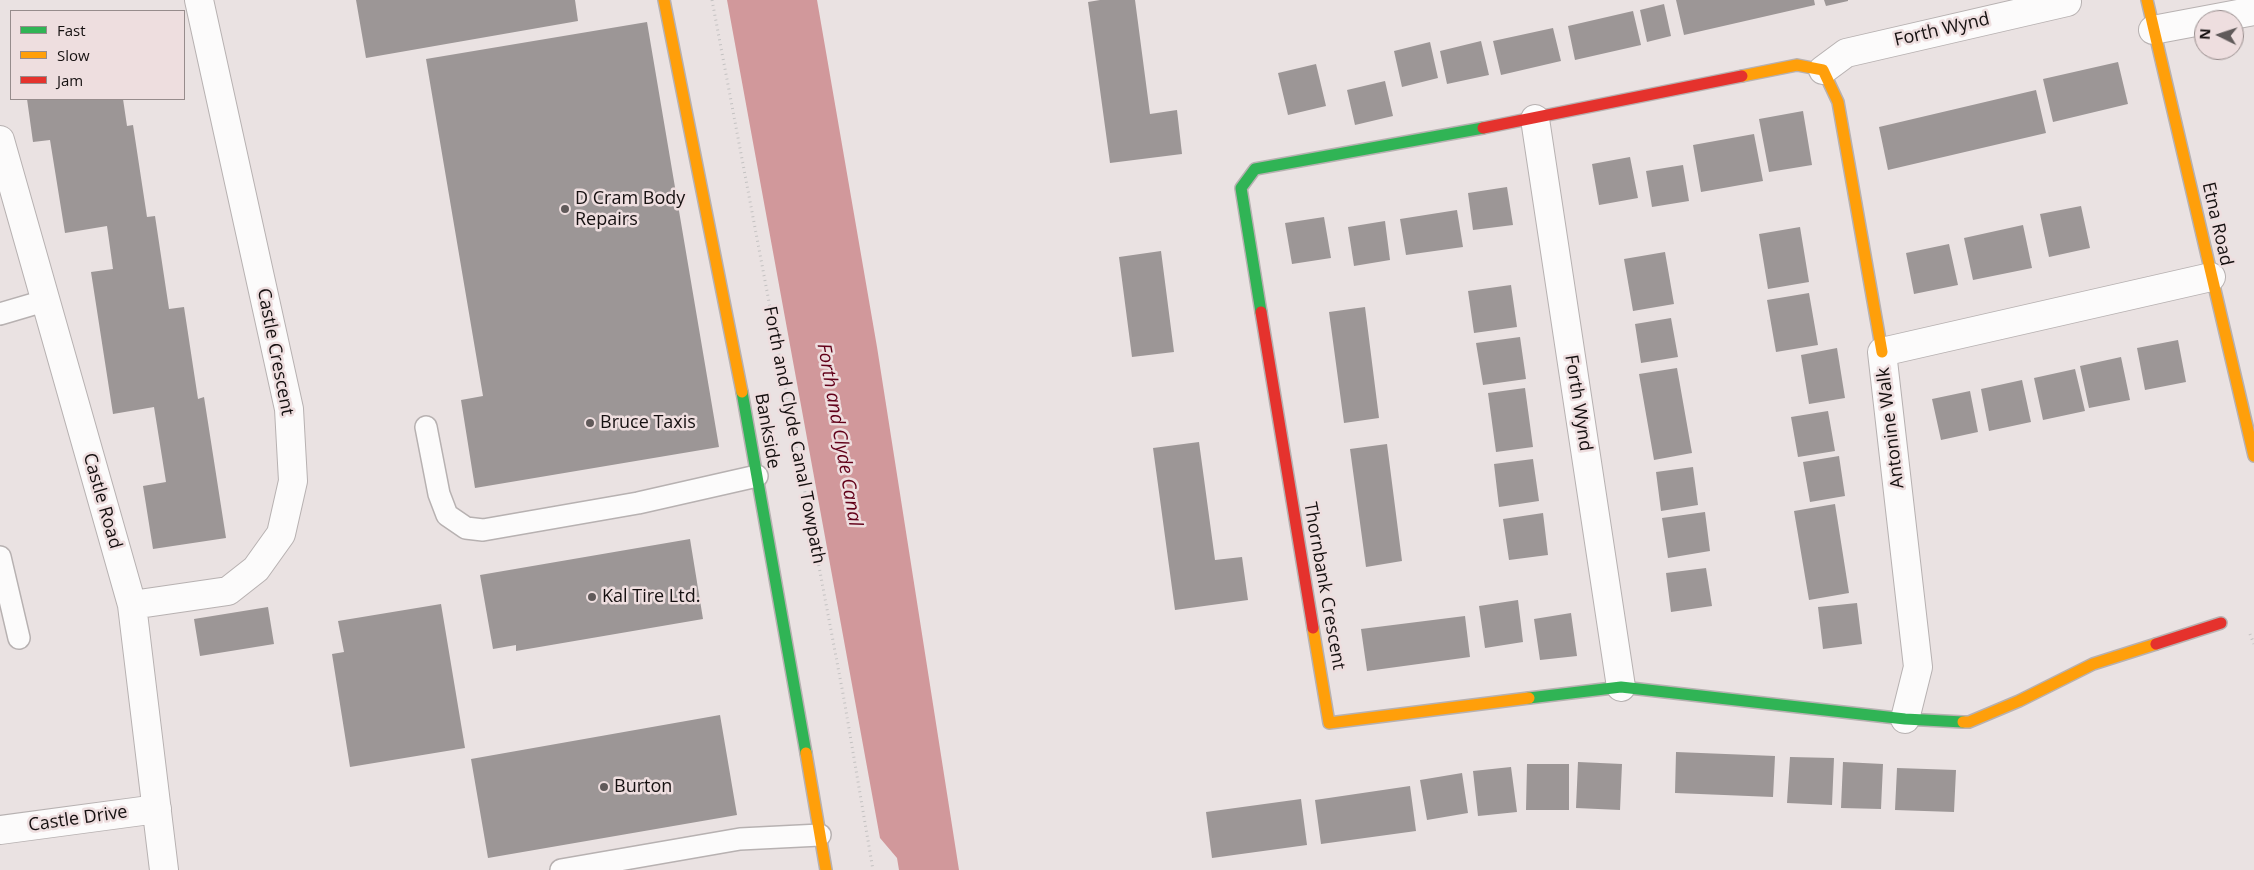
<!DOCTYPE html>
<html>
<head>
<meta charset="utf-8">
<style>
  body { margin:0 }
  #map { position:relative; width:2254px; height:870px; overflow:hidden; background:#eae2e2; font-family:"Open Sans",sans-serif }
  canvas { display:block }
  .legend { position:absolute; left:10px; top:10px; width:175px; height:90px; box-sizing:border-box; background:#eededf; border:1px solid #978c8c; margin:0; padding:6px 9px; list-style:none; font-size:15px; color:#151010 }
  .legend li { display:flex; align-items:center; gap:10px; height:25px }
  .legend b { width:25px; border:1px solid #978c8c }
  .north { position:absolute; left:2194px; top:10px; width:50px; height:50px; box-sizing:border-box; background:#eededf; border:1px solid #978c8c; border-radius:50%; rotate:274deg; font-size:14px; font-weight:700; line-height:20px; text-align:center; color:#151010 }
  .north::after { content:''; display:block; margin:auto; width:18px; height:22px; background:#605a5a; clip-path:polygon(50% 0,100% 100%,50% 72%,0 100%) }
</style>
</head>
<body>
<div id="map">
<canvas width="2254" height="870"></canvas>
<ul class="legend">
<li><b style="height:6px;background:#30b455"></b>Fast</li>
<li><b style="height:6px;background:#ff9f0a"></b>Slow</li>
<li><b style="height:6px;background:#e5322d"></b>Jam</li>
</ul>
<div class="north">N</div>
</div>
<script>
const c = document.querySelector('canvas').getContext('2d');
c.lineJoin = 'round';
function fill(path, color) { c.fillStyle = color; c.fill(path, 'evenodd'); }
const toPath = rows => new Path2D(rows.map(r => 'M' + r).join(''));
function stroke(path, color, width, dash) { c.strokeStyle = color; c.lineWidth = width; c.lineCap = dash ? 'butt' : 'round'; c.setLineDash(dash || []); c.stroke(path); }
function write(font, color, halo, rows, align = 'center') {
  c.font = font + ' "Open Sans",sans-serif'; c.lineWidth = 5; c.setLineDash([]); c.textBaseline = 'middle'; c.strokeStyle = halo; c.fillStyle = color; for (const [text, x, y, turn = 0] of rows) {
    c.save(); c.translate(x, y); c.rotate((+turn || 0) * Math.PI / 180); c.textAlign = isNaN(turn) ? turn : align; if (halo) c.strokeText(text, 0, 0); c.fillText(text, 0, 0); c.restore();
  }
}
fill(toPath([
  [727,0,817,0,877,347,959,870,899,870,897,858,880,838]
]), '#d1989b');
fill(toPath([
  [356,0,575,0,578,21,366,58],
  [1100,0,1135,0,1150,114,1177,110,1182,154,1110,163,1088,2],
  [1676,0,1814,0,1815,5,1684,35],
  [1824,0,1848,0,1848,1,1826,6],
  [1664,4,1671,36,1647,42,1640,10],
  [1633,11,1641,45,1575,60,1568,26],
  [647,22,719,447,475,488,461,400,483,396,426,59],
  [1553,28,1561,61,1501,75,1493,41],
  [1481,41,1489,75,1447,84,1440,51],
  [1430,42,1438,78,1402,87,1394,51],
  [2118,62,2128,104,2053,122,2043,79],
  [1316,64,1326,106,1288,115,1278,73],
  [1385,81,1393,116,1355,125,1347,90],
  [2036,90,2046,133,1888,170,1879,127],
  [27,99,123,99,127,126,133,125,147,217,155,216,169,309,184,307,198,399,204,397,226,538,153,549,143,486,166,482,154,407,113,414,91,272,113,269,107,226,65,233,50,140,33,142],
  [1803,111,1812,165,1769,172,1759,119],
  [1754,134,1763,181,1701,192,1693,145],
  [1630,157,1638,198,1599,205,1592,164],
  [1683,165,1689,201,1652,207,1646,171],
  [1507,187,1513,225,1473,230,1468,193],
  [2081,206,2090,248,2049,257,2040,214],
  [1457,210,1463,247,1406,255,1400,219],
  [1324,217,1331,258,1292,264,1285,223],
  [1385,221,1390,260,1354,266,1348,227],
  [2023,225,2032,268,1973,280,1964,238],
  [1800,227,1809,282,1768,289,1759,234],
  [1949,244,1958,285,1914,294,1906,253],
  [1161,251,1174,352,1132,357,1119,257],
  [1665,252,1674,304,1633,311,1624,259],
  [1511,285,1517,327,1474,333,1468,291],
  [1809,293,1818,345,1776,352,1767,300],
  [1365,307,1379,418,1344,423,1329,312],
  [1671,318,1678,357,1641,363,1635,324],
  [1520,337,1526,379,1483,385,1476,343],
  [2178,340,2186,382,2145,390,2137,348],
  [1837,348,1845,398,1809,404,1801,355],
  [2121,357,2130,400,2089,408,2080,366],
  [1677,368,1692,453,1654,460,1639,374],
  [2075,369,2085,411,2043,420,2034,378],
  [2022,380,2031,422,1989,431,1981,389],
  [1525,388,1533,447,1496,452,1488,393],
  [1970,391,1978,432,1941,440,1932,399],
  [1828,411,1835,451,1798,457,1791,417],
  [1199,442,1215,560,1242,557,1248,600,1175,610,1153,448],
  [1387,444,1402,561,1366,567,1350,449],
  [1839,456,1845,496,1810,502,1803,462],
  [1533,459,1539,501,1499,507,1494,464],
  [1693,467,1698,505,1661,511,1656,472],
  [1835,504,1849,593,1809,600,1794,511],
  [1705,512,1710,551,1668,558,1662,518],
  [1543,513,1548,555,1509,560,1503,519],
  [690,539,703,619,516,651,516,645,493,649,480,575],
  [1706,568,1712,606,1671,612,1666,573],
  [1518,600,1523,642,1485,648,1479,606],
  [1857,603,1862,644,1823,649,1818,607],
  [441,604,465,748,350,767,332,654,344,652,338,621],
  [268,607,274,644,200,656,194,619],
  [1571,613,1577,656,1540,660,1534,619],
  [1465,616,1470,657,1367,671,1361,629],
  [720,715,737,815,488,858,471,759],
  [1676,752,1775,756,1773,797,1675,793],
  [1790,757,1834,758,1832,805,1787,803],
  [1578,762,1622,764,1620,810,1576,808],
  [1843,762,1883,764,1881,809,1841,808],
  [1527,764,1569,764,1569,810,1526,810],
  [1511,767,1517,812,1478,816,1473,771],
  [1897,768,1956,770,1954,812,1895,810],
  [1462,773,1468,813,1427,820,1420,780],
  [1410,786,1416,831,1321,844,1315,800],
  [1301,799,1307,845,1212,858,1206,812]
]), '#9c9696');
const lane = toPath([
  [0,314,44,301],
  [426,427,439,494,447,515,466,528,483,530,638,503,757,476],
  [0,557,19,638],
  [561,870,740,839,820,835]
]);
const street = toPath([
  [2153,30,2254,11],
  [1823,70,1846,53,2067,2],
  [1535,119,1621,687],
  [0,140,132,605,164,870],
  [132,605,228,591,256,569,281,534,293,481,289,409,199,0],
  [1905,719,1918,667,1882,352,2211,277],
  [0,830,157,809]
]);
const fast = toPath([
  [1261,312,1241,188,1255,169,1483,128],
  [742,392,806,753],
  [1529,698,1621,687,1905,719,1963,722]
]);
const slow = toPath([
  [664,0,742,392],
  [2147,0,2254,456],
  [1742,76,1797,65,1823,70,1838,102,1882,352],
  [1313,628,1329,723,1529,698],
  [1963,722,1969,722,2019,701,2093,664,2156,644],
  [806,753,826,870]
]);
const jam = toPath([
  [1483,128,1742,76],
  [1261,312,1313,628],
  [2156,644,2221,623]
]);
stroke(lane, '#b7b1b1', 24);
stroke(street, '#b7b1b1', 30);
stroke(fast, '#b7b1b1', 14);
stroke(slow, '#b7b1b1', 14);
stroke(jam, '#b7b1b1', 14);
stroke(toPath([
  [712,0,844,699,873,870],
  [2250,634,2254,644]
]), '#c4c2c2', 3, [1, 4]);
stroke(lane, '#fcfbfb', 21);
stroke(street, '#fcfbfb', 28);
stroke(fast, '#30b455', 11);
stroke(slow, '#ff9f0a', 11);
stroke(jam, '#e5322d', 11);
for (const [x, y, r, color] of [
  [565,209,5,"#605a5a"],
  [590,423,5,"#605a5a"],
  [592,597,5,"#605a5a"],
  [604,787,5,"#605a5a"]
]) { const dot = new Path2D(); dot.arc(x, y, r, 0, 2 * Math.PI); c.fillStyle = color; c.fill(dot); stroke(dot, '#eededf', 2); }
write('18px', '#151010', '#eededf', [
  ["Forth Wynd",1942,30,-13],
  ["Etna Road",2217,224,77],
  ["Castle Crescent",275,352,79],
  ["Forth Wynd",1578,403,81],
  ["Antonine Walk",1891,428,-97],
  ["Bankside",767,431,80],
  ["Forth and Clyde Canal Towpath",794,435,79],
  ["Castle Road",102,501,74],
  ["Thornbank Crescent",1324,586,80],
  ["Castle Drive",78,819,-8]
]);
write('18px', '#151010', '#eededf', [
  ["D Cram Body",575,199],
  ["Repairs",575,220],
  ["Bruce Taxis",600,423],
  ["Kal Tire Ltd.",602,597],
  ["Burton",614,787]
], 'left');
write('italic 19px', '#620019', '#eededf', [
  ["Forth and Clyde Canal",839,435,80]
]);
</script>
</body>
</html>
